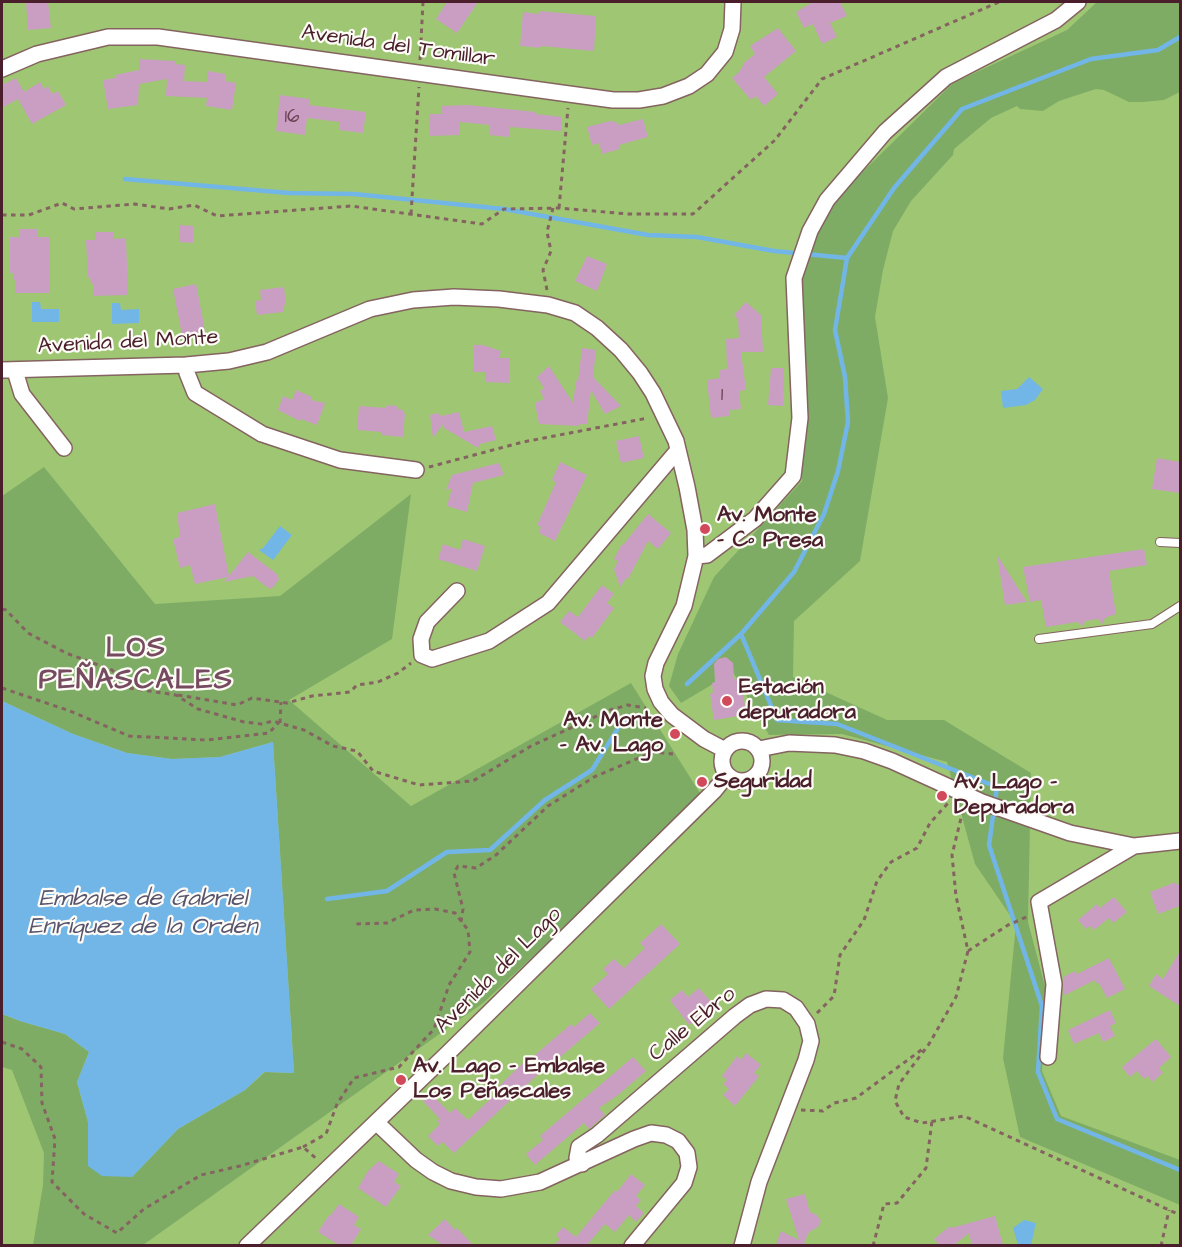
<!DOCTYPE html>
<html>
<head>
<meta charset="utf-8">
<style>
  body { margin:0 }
  #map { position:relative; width:1182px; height:1247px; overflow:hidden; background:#f1e1c3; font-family:"Architects Daughter",sans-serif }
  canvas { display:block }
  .frame { position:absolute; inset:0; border:3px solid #4a1f2b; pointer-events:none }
</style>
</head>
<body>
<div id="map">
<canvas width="1182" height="1247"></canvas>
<div class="frame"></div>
</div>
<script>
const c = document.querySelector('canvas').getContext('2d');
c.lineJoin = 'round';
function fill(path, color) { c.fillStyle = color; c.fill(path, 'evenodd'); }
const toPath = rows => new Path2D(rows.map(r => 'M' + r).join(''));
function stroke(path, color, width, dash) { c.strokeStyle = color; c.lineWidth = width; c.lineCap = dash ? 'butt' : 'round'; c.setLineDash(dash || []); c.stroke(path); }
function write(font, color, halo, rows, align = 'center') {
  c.font = font + ' "Architects Daughter",sans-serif'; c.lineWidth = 4.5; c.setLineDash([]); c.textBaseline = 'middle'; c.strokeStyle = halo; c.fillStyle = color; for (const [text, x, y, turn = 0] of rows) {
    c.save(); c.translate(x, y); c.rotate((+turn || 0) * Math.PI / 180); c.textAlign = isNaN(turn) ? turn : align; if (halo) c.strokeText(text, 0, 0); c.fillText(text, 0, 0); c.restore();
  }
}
fill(toPath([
  [2,2,1180,2,1180,1245,2,1246]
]), '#9fc773');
fill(toPath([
  [1097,2,1180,2,1180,92,1164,100,1143,102,1129,102,1104,90,1096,89,1059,101,1043,111,1020,109,1017,106,991,118,954,149,953,155,911,201,893,231,883,270,875,317,888,398,860,561,794,621,793,677,887,720,944,720,1031,773,1028,922,1047,994,1042,1071,1061,1116,1180,1160,1180,1205,1020,1137,1003,1058,1016,924,975,864,947,762,842,734,769,735,733,672,681,703,669,686,678,654,714,577,802,481,798,279,827,207,953,83,1067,30],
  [44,467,155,604,280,596,411,494,392,639,289,700,411,806,631,683,703,798,483,1003,143,1245,33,1245,43,1185,44,1153,12,1070,2,1067,2,1014,20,1021,65,1034,89,1052,77,1082,88,1122,88,1165,132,1177,178,1129,245,1090,265,1072,294,1073,273,742,220,757,172,759,127,753,73,734,2,701,2,496]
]), '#7fac65');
fill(toPath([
  [32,302,40,302,41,309,59,309,59,322,32,322],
  [112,303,120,303,121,310,139,309,139,323,112,324],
  [1029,377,1043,389,1035,400,1026,405,1003,408,1001,391,1017,389],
  [280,526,292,535,273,560,259,550,263,548],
  [2,701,73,734,127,753,172,759,220,757,273,742,294,1073,264,1072,245,1090,178,1129,132,1177,102,1176,88,1166,88,1122,77,1082,89,1052,65,1034,20,1021,2,1014],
  [1024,1220,1036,1223,1031,1245,1018,1245,1013,1228]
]), '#72b6e8');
stroke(toPath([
  [125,179,289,193,354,194,504,209,648,235,697,237,774,251,847,258],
  [741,634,777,720,837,724,997,787,989,845,1042,1006,1038,1072,1057,1119,1180,1170],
  [687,684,741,634,794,572,824,514,838,471,848,422,845,377,835,330,847,258,894,188,962,109,1091,59,1158,50,1180,37],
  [327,899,387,891,447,852,490,850,545,800,592,770,620,725,636,717]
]), '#72b6e8', 4.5);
fill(toPath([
  [26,2,48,2,51,28,28,30],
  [447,2,478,2,457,33,436,19],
  [813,2,840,2,847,16,830,23,837,37,822,44,813,24,804,28,796,12],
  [539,11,596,16,594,51,541,46,540,48,520,46,523,12,539,14],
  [778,28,796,51,764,77,778,94,764,106,756,96,751,100,732,78,739,72,745,62,755,54,750,46],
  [139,59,175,61,175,64,185,65,184,81,207,82,208,71,226,74,225,81,236,83,232,110,206,106,207,98,166,96,167,79,139,84,138,105,108,109,103,80,115,78,115,75,139,70],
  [16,78,24,92,40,82,44,89,48,86,52,94,58,91,66,105,32,124,18,99,2,108,2,85],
  [280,95,310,99,309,105,366,112,363,133,339,130,340,122,307,118,305,135,276,131],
  [468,105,536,112,536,114,562,117,561,131,510,127,509,137,489,135,490,125,460,122,460,135,430,136,429,114,441,114,441,106],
  [643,119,648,137,619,145,620,149,602,154,599,143,592,145,587,127,610,121,616,122,619,125],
  [179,225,193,226,193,243,179,242],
  [20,229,38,229,38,237,50,237,50,293,15,293,15,280,13,280,13,273,10,273,10,237,20,237],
  [95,232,114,232,114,239,126,238,128,295,93,296,93,284,91,284,90,277,88,277,86,240,96,240],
  [587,256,607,264,597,291,575,281],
  [196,284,205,331,182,335,173,289],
  [284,287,286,305,283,306,283,312,257,315,255,301,261,300,260,290],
  [746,302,761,315,763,352,741,352,746,390,739,391,741,409,729,410,729,416,711,418,707,380,720,378,720,370,727,369,726,339,739,338,738,319,734,315],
  [474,345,483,345,501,351,499,358,510,358,509,383,485,382,485,372,473,372],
  [582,348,596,350,593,377,621,406,605,414,591,390,587,424,579,424,579,426,539,424,535,403,544,399,540,391,544,388,537,377,549,366,573,403,576,381,578,381],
  [771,368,784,368,783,406,768,405],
  [296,390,312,397,311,400,325,403,317,425,301,419,300,421,278,410,283,396,292,400],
  [387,405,398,406,398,409,403,410,403,413,405,413,403,437,381,435,381,432,357,430,359,406,386,408],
  [459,412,464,432,492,426,496,440,480,444,478,448,444,428,443,424,433,438,430,415,438,413,441,416],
  [639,436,644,458,621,463,616,441],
  [1157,458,1180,462,1180,493,1152,489],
  [560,462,587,475,555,541,539,533,541,527,537,525,556,482,552,480],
  [499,463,504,475,473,483,467,512,447,506,452,488,446,490,452,475],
  [215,504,229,576,248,552,277,574,279,579,274,586,271,589,267,587,253,576,224,582,228,577,195,584,190,565,180,568,173,539,180,537,177,513],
  [648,514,671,533,658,549,648,541,628,579,626,578,620,587,614,569,618,561,614,559,622,544,623,545],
  [463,539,485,546,477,571,438,559,443,544,460,550],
  [1144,549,1147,565,1109,571,1116,614,1105,618,1103,624,1098,619,1085,621,1083,626,1077,622,1046,627,1041,600,1030,602,1023,567],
  [997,555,1027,602,1005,605],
  [602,585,614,594,607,603,614,608,592,638,589,636,585,641,560,622,569,611,578,617],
  [726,657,733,663,734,679,741,678,745,708,738,709,739,716,714,720,710,694,713,693,712,683,715,682,714,664,718,659],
  [1176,882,1177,885,1180,884,1180,906,1158,914,1150,892],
  [1114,897,1127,912,1113,923,1109,918,1094,930,1090,926,1086,929,1078,920,1097,904,1100,908],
  [661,924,680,944,609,1009,591,989,608,974,603,969,614,959,624,968,645,948,640,943],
  [1180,951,1180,1006,1149,986,1156,974,1163,979],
  [1109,958,1125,989,1107,998,1099,983,1097,984,1095,980,1063,996,1063,977,1075,971,1077,974],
  [699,988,712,1003,699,1013,701,1015,689,1025,670,1000,682,990,688,997],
  [1110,1010,1116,1023,1110,1026,1115,1036,1103,1042,1099,1033,1074,1044,1068,1030],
  [590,1013,600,1023,551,1065,550,1063,454,1153,443,1142,438,1146,428,1136,440,1124,437,1121,440,1119,423,1101,431,1094,450,1113,455,1108,468,1120,498,1092,496,1089,526,1060,528,1061,571,1024,574,1027],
  [1156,1039,1171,1057,1159,1068,1163,1073,1152,1082,1148,1076,1144,1079,1137,1071,1130,1077,1122,1067],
  [746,1053,761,1065,754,1073,759,1076,735,1106,723,1095,729,1089,723,1084,727,1080,722,1076,737,1056,741,1060],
  [633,1057,646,1071,618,1095,599,1108,605,1115,589,1129,584,1123,535,1165,526,1154,543,1140,540,1136],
  [379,1161,399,1174,394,1182,401,1186,386,1207,358,1188,368,1171],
  [631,1174,645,1185,636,1196,641,1200,636,1206,644,1213,636,1222,629,1215,615,1232,605,1224,587,1245,554,1245,560,1239,556,1235,563,1227,576,1237,615,1190,617,1192],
  [805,1194,810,1212,817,1215,821,1221,818,1227,809,1232,804,1243,809,1245,776,1245,781,1231,799,1240,786,1199],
  [339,1204,359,1217,354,1225,361,1229,351,1245,339,1245,318,1232,329,1215,330,1216],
  [995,1216,1003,1245,972,1245,969,1233,954,1245,939,1245,934,1239,950,1226,951,1228],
  [445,1219,455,1230,457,1228,473,1245,443,1245,428,1235]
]), '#c99ec2');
const service = toPath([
  [1160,542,1180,543],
  [1039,639,1152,624,1180,606]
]);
const minor = toPath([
  [2,69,37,54,108,37,158,37,569,94,613,100,639,100,663,96,689,86,707,74,725,52,732,29,733,2],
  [186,365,187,373,195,393,262,434,340,460,416,470],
  [2,370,186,365,229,361,267,352,370,309,413,300,454,297,499,299,548,305,575,313,597,328,621,350,640,373,653,393,676,441,687,487,695,530,696,556,684,606,656,663,653,676,655,689,661,702,672,715,704,739,725,750],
  [15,371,22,394,64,448],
  [696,556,707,555,755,519,793,476,800,418,794,278,810,231,827,200,885,132,946,77,1056,20,1078,2],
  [457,591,427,622,421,639,422,655,432,659,489,641,548,603,678,450],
  '722 761a20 20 0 1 1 40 0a20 20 0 1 1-40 0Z',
  [759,749,789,743,835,745,864,751,892,761,982,802,1070,833,1134,846,1180,841],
  [1048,1057,1054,984,1039,902,1134,846],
  [377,1123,416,1160,433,1172,451,1181,476,1187,501,1189,540,1182,634,1139,651,1133,666,1135,678,1141,687,1153,689,1167,684,1183,632,1246],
  [582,1164,577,1158,579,1147,597,1135,735,1016,750,1005,766,999,783,1000,796,1008,807,1024,811,1041,806,1060,759,1182,742,1246],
  [247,1246,447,1054,714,791,727,775]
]);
stroke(service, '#846360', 10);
stroke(minor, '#846360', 18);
stroke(toPath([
  [420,60,423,2],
  [559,208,568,108],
  [411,214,419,87],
  [2,215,29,215,62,203,74,209,135,204,169,209,194,205,217,216,351,206,482,224,504,209,559,208,628,214,693,214,775,140,822,79,999,2],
  [547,290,543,270,551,251,547,232,553,208],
  [429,467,523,442,648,418],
  [2,609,6,610,28,633,66,653,112,670,129,688,176,695,198,709,244,722,261,724,273,721,304,730,333,746,357,751,373,771,419,785,473,781,531,746,610,710,628,705,646,708],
  [2,688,70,711,129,736,207,740,269,733,279,722],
  [178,695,237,705,252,698,287,703,312,696,350,692,357,685,378,682,398,673,411,663],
  [280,723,281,702],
  [963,810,952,855,956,896,968,951,956,997,929,1044,899,1084,895,1101,904,1117,922,1123,964,1116,1180,1215],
  [461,922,463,909,454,873,458,866,476,868,496,855,548,806,594,777,653,752,673,754],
  [968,951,1008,925,1029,916],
  [817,1013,834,996,840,955,864,920,877,881,891,862,917,848,930,823,949,802],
  [2,1042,22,1049,41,1067,42,1103,55,1139,52,1182,84,1214,117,1233,144,1209,201,1175,240,1166,303,1147,318,1160],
  [801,1110,823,1111,834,1103,856,1098,924,1048],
  [303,1147,326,1134,337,1104,354,1078,399,1067,434,1029,449,985,470,952,468,930,455,913,435,909,414,910,387,923,355,924],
  [873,1246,884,1204,897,1203,926,1168,932,1121],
  [1161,1246,1169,1210]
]), '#846360', 3, [4.5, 4.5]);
stroke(service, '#fff', 8);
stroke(minor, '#fff', 15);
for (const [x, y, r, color] of [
  [705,529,6,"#d1495b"],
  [727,701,6,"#d1495b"],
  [675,734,6,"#d1495b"],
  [702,782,6,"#d1495b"],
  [942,796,6,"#d1495b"],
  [401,1080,6,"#d1495b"]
]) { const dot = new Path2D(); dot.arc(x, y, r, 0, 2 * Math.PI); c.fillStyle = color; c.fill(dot); stroke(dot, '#fdfcf7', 2); }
write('20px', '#6a3f51', null, [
  ["16",292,118],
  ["1",722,396]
]);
write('22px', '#4a1f2b', '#fdfcf7', [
  ["Avenida del Tomillar",398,47,8],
  ["Avenida del Monte",128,343,-3],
  ["Avenida del Lago",499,971,-45],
  ["Calle Ebro",693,1025,-39]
]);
write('bold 22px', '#4a1f2b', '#fdfcf7', [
  ["Av. Monte",717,516],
  ["- Cº Presa",717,541],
  ["Estación",739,688],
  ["depuradora",739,713],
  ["Av. Monte",663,721,"right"],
  ["- Av. Lago",663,746,"right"],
  ["Seguridad",714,782],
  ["Av. Lago -",954,783],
  ["Depuradora",954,808],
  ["Av. Lago - Embalse",413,1067],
  ["Los Peñascales",413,1092]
], 'left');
write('italic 24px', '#58546d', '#fdfcf7', [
  ["Embalse de Gabriel",143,900],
  ["Enríquez de la Orden",143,928]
]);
c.letterSpacing = '1.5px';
write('bold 28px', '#764b60', '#fdfcf7', [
  ["LOS",136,650],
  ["PEÑASCALES",136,682]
]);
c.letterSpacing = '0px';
</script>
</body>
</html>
